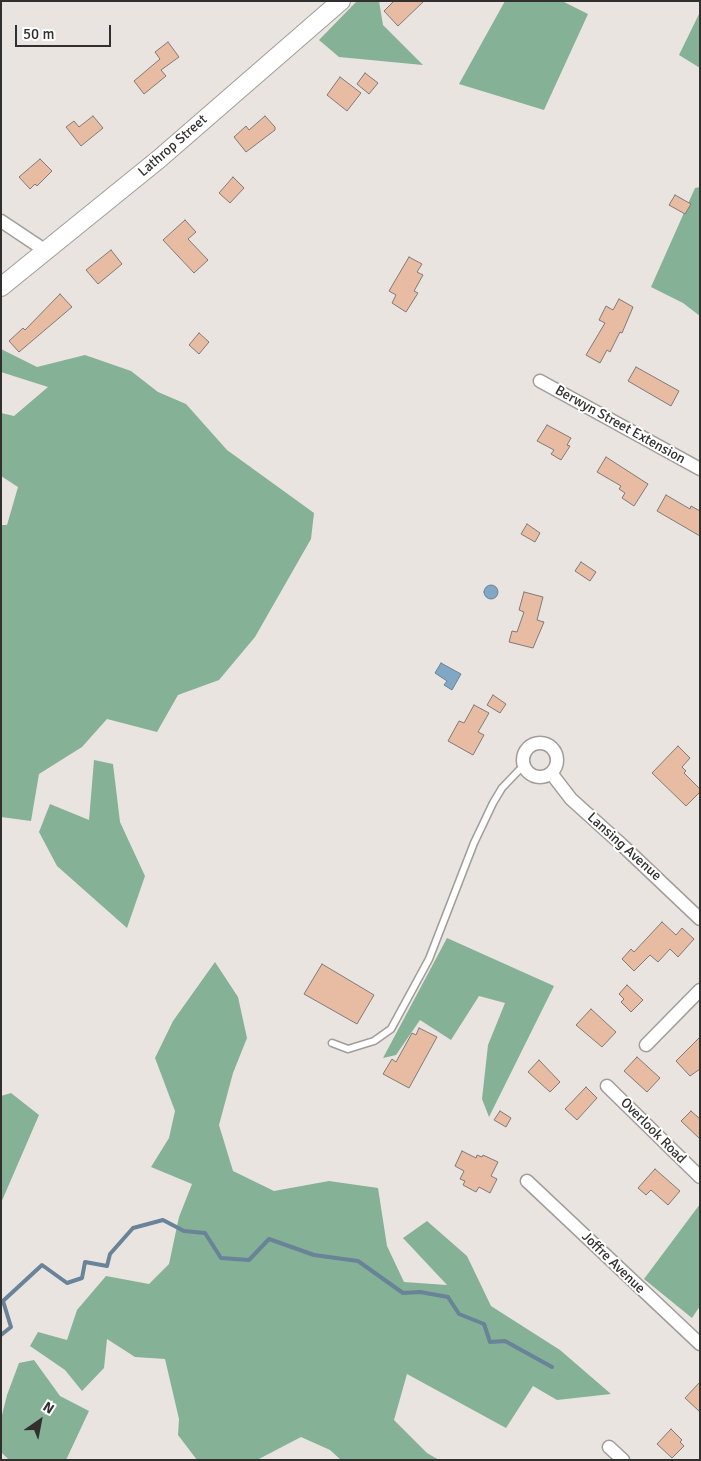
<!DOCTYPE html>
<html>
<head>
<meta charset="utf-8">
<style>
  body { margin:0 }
  #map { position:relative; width:701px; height:1461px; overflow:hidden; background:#eae4e0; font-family:Signika,sans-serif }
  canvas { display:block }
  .frame { position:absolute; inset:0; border:2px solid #32302f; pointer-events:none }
  .north { position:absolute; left:15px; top:1396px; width:50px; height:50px; -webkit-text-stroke:4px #fff; paint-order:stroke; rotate:33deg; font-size:14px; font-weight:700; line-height:20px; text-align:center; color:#32302f }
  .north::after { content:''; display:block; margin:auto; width:18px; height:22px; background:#32302f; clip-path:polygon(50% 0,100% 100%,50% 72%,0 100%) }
  .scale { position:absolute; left:15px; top:25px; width:96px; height:22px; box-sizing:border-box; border:2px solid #32302f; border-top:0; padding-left:6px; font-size:15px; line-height:18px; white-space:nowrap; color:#32302f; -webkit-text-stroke:4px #fff; paint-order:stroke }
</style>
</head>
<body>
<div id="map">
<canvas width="701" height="1461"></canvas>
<div class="frame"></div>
<div class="north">N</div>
<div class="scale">50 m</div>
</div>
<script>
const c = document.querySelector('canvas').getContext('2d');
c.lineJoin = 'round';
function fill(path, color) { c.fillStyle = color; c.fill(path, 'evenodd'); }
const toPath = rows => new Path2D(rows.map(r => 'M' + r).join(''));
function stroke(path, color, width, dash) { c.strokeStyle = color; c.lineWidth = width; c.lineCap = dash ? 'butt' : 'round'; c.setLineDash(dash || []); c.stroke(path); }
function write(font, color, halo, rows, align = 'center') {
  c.font = font + ' Signika,sans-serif'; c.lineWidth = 4; c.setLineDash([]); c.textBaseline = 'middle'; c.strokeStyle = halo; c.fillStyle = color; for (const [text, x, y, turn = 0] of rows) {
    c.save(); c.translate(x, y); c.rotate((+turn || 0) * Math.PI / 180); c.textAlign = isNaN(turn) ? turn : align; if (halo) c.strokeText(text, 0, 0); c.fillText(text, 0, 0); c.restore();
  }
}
fill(toPath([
  [357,1,379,1,383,25,423,65,339,57,319,40],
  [505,1,562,1,588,14,544,110,459,84],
  [700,12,700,68,679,55],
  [700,187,700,316,683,303,651,287,695,188],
  [1,349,37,367,85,355,131,371,158,392,186,404,227,450,314,513,311,539,255,637,219,680,178,695,157,732,107,719,82,747,39,774,31,821,1,817,1,525,7,525,18,487,1,476,1,413,14,416,48,387,1,372],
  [94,760,113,764,120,822,145,876,127,928,57,866,39,832,50,804,89,820],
  [447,938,554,986,489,1117,482,1099,488,1045,505,1003,479,996,451,1040,420,1020,396,1055,383,1058],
  [215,962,238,997,247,1038,233,1073,219,1125,233,1171,274,1191,329,1181,378,1188,387,1246,404,1282,447,1285,403,1238,427,1221,467,1256,491,1306,560,1350,611,1394,557,1400,533,1386,506,1428,407,1374,394,1420,427,1453,439,1460,341,1460,330,1450,301,1437,257,1460,197,1460,178,1435,179,1419,165,1359,135,1357,107,1339,104,1368,82,1391,65,1370,30,1346,38,1332,67,1340,77,1310,106,1276,149,1284,169,1264,179,1217,192,1184,151,1167,169,1138,175,1111,155,1058,173,1021],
  [11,1093,39,1115,1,1203,1,1096],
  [700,1204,700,1306,692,1318,644,1279],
  [34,1360,60,1396,89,1411,66,1460,9,1460,1,1452,1,1419,7,1395,19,1363]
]), '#85b197');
const water = toPath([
  '484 592a7 7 0 1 1 14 0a7 7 0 1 1-14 0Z',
  [441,663,461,674,452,690,444,685,447,681,435,673,441,663]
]);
fill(water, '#81a7c5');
stroke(water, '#698398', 1);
stroke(toPath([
  [1,1335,11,1327,3,1301,42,1265,67,1283,82,1278,85,1262,107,1266,110,1254,133,1228,163,1220,184,1231,205,1233,221,1258,249,1260,269,1239,314,1255,358,1261,403,1293,420,1292,448,1297,459,1314,484,1324,490,1342,505,1341,552,1367]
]), '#698398', 4);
const building = toPath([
  [394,1,424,1,398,26,384,11,394,1],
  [168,42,179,57,161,70,166,76,144,94,134,81,160,59,155,52,168,42],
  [365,73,378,83,369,94,357,84,365,73],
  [340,77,361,93,347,111,327,95,340,77],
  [93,116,103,128,81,146,66,127,74,121,79,127,93,116],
  [265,116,275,127,275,130,246,152,234,137,246,126,249,130,265,116],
  [40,159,52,171,37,186,35,184,30,189,19,177,40,159],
  [233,177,244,188,230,203,219,193,233,177],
  [675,195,691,204,685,214,669,205,675,195],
  [185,220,196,232,188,239,208,260,194,273,163,240,185,220],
  [111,250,122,264,98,284,86,270,111,250],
  [409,257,422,264,417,272,423,275,414,291,418,293,406,312,392,303,396,295,389,291,409,257],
  [60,294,72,307,19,352,9,341,23,328,25,330,60,294],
  [619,299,633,307,622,333,620,332,610,352,607,350,600,363,586,355,605,323,599,320,606,306,613,310,619,299],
  [199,333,209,342,199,354,189,345,199,333],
  [636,367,679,391,671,406,628,381,636,367],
  [547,425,571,438,567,445,570,446,561,460,551,454,554,450,537,441,547,425],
  [606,457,648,484,634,506,622,498,625,493,619,489,621,486,597,472,606,457],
  [666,495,690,509,691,506,700,511,700,536,657,511,666,495],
  [527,524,540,533,535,542,521,534,527,524],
  [581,562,596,572,590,581,575,571,581,562],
  [524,592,543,597,537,620,544,622,533,648,509,642,512,631,517,632,524,612,519,610,524,592],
  [493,695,506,704,500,713,487,705,493,695],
  [474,705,489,713,478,732,484,735,473,755,448,741,459,721,464,723,474,705],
  [678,746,690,758,682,767,686,771,684,773,700,789,700,792,686,806,652,773,678,746],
  [662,922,676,935,682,928,694,939,678,957,670,949,658,962,650,955,634,971,622,959,631,949,634,952,662,922],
  [322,964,374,995,357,1024,304,994,322,964],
  [627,985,643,1000,631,1012,621,1002,624,999,619,994,627,985],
  [591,1009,616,1032,602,1047,576,1025,591,1009],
  [419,1028,437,1037,409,1088,383,1074,392,1059,396,1062,412,1033,416,1035,419,1028],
  [700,1037,700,1069,690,1076,676,1061,700,1037],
  [637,1057,660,1078,647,1092,624,1071,637,1057],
  [539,1060,560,1082,550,1092,528,1072,539,1060],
  [586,1087,597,1098,577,1120,565,1109,586,1087],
  [500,1111,511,1118,506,1127,494,1120,500,1111],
  [691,1111,700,1119,700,1139,681,1121,691,1111],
  [462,1151,476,1158,477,1155,482,1157,483,1155,498,1162,491,1176,497,1179,490,1193,479,1187,476,1192,463,1185,465,1181,460,1179,464,1171,455,1166,462,1151],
  [655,1169,680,1191,668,1205,651,1190,646,1195,638,1188,655,1169],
  [700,1382,700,1412,685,1398,700,1382],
  [671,1429,682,1440,680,1442,684,1446,672,1458,657,1444,671,1429]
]);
fill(building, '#e7bca3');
stroke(building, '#7f7a77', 1);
const lane = toPath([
  [332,1043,348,1049,374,1041,391,1029,429,959,474,843,493,803,502,788,523,766]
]);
const street = toPath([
  [1,221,46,251],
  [540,381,700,469],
  '523 760a17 17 0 1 1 34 0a17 17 0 1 1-34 0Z',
  [551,773,571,799,622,845,700,919],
  [646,1045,700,990],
  [607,1086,700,1177],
  [527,1181,700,1344],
  [609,1447,623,1460]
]);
const secondary = toPath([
  [1,287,159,159,341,1]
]);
stroke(lane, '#a39d9a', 9);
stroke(street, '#a39d9a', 15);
stroke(secondary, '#a39d9a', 20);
stroke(lane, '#fff', 6);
stroke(street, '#fff', 12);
stroke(secondary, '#fff', 18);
write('14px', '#32302f', '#fff', [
  ["Lathrop Street",173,146,-41],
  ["Berwyn Street Extension",620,425,29],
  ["Lansing Avenue",624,847,42],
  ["Overlook Road",653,1131,45],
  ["Joffre Avenue",613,1263,44]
]);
</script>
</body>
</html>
